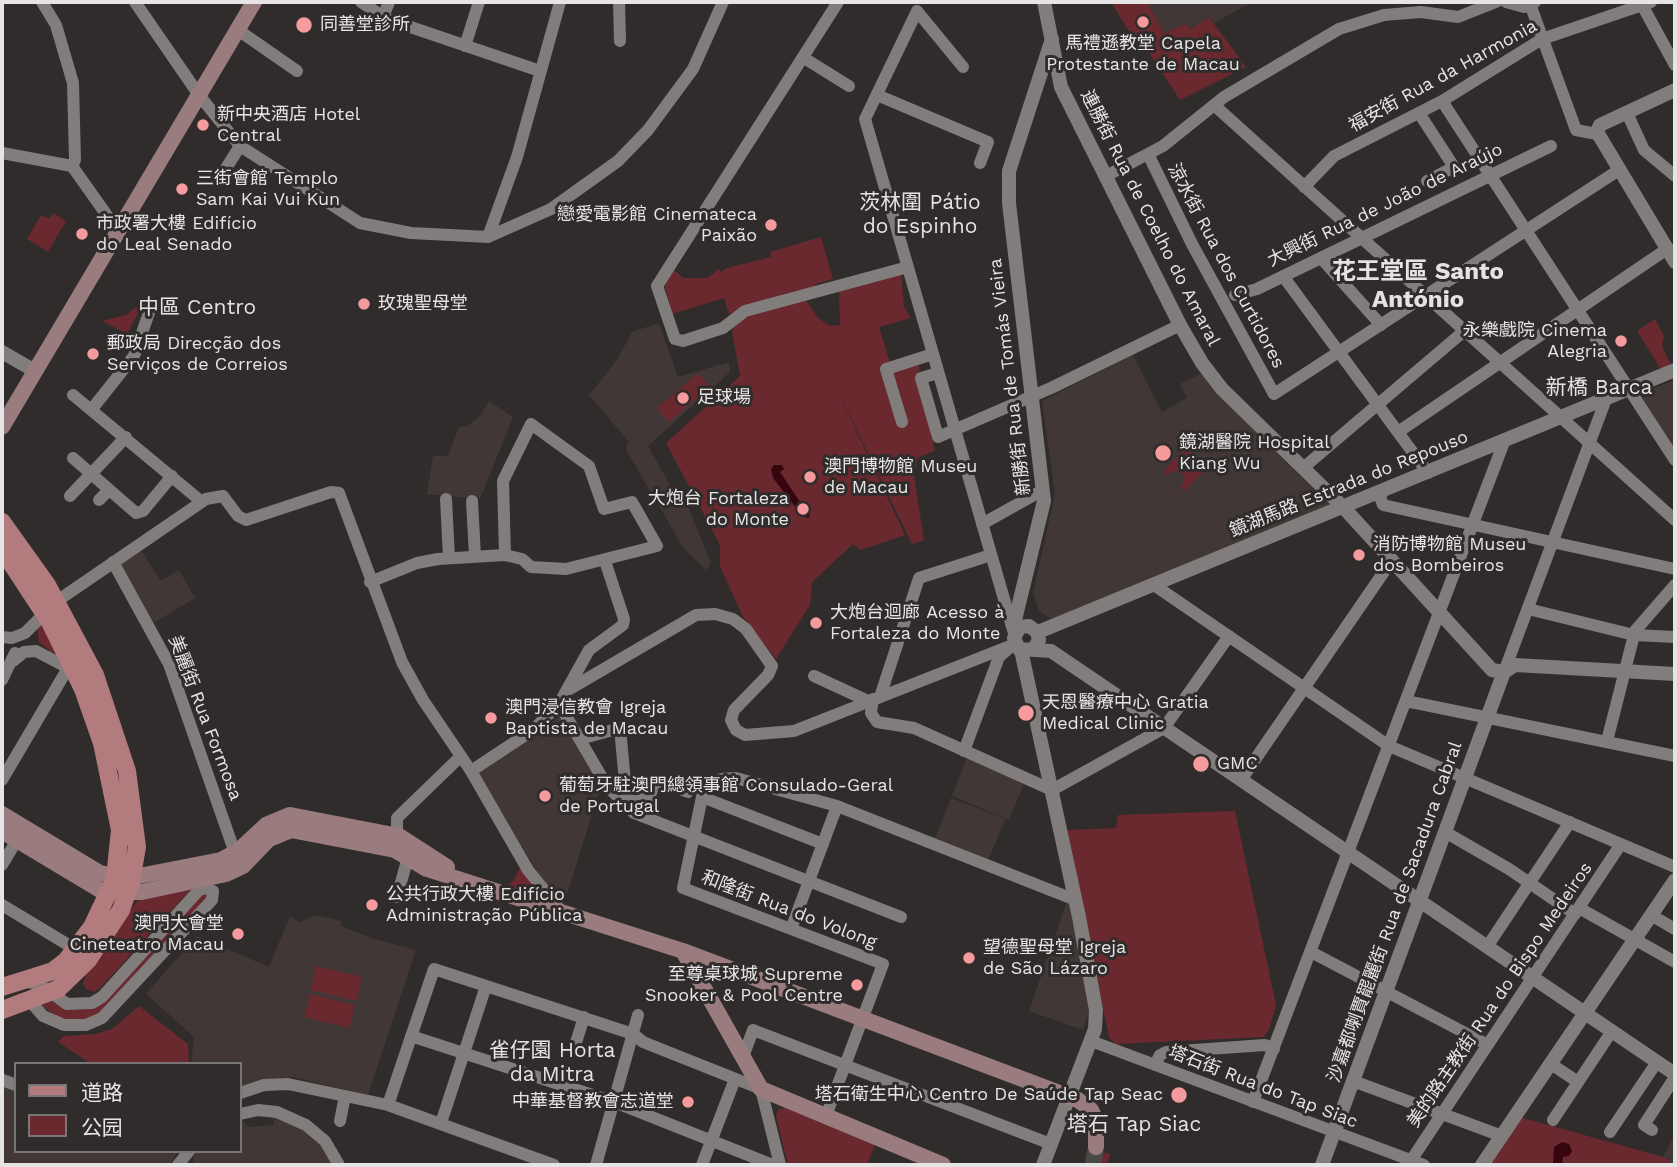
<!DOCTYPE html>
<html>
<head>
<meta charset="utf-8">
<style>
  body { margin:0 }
  #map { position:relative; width:1677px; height:1167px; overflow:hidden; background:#302c2c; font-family:"Work Sans","Noto Sans SC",sans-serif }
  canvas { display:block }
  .frame { position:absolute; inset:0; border:4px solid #e6e4e4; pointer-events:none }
  .legend { position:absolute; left:14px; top:1062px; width:228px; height:91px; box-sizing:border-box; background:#302c2c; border:2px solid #797676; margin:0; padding:9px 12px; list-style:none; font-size:21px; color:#e6e4e4 }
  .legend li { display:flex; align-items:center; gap:14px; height:35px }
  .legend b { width:35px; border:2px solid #797676 }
</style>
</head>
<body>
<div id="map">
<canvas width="1677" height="1167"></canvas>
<div class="frame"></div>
<ul class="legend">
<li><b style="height:9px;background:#b27c7e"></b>道路</li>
<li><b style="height:19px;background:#6a292f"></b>公园</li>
</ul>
</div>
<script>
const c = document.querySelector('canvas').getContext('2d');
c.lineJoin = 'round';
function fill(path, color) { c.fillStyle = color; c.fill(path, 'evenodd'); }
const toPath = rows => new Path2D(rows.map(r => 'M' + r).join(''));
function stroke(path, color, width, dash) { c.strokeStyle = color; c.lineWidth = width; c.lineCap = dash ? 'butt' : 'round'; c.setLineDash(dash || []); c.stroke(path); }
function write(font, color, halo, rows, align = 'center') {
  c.font = font + ' "Work Sans","Noto Sans SC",sans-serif'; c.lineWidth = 6; c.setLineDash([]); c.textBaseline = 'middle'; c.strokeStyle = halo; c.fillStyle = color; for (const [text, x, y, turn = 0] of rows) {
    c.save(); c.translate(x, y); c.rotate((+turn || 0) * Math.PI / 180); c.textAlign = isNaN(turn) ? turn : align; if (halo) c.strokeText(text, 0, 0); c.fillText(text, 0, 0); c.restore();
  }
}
fill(toPath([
  [1147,2,1252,2,1214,23,1209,17,1189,29,1186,24,1164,33],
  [659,323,678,377,729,362,730,372,648,446,678,499,686,502,711,563,706,570,684,549,625,448,629,442,589,395,617,360,632,332],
  [1133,355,1162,412,1187,398,1180,384,1203,373,1219,395,1333,509,1051,619,1039,611,1033,593,1055,494,1042,401],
  [1675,380,1675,451,1639,394],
  [489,401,513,417,480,499,427,494,433,456,448,456,459,427,466,427,480,416],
  [141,550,161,581,179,570,195,598,152,624,119,565],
  [562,715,602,782,565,901,551,894,478,774],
  [967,757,1025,781,1009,820,952,796],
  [951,798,1005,819,988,861,935,838],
  [1066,904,1073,906,1092,1002,1083,1030,1029,1011],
  [316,915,342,921,341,926,371,938,416,950,368,1095,293,1077,256,1081,240,1086,240,1064,191,1064,194,1037,146,994,197,936,269,967,290,916,299,922],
  [2,1072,16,1077,16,1151,178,1151,170,1165,2,1165],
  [272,1114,309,1124,340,1165,192,1165,195,1151,240,1151,240,1118,249,1127,274,1125],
  [1675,1134,1675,1165,1670,1165,1670,1160,1663,1157]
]), '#413737');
fill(toPath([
  [1111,2,1147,2,1164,33,1186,24,1190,29,1209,17,1246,67,1180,100,1144,45,1138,46],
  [53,213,66,221,48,252,27,239,41,215,49,219],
  [821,237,833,279,815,284,816,289,729,314,724,298,672,314,665,287,666,277,673,269,683,278,707,278,719,269,721,272,727,268,771,257,770,252],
  [901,273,904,306,911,318,879,327,891,366,919,360,920,389,935,451,917,458,914,476,924,540,912,544,831,377,905,535,861,550,853,544,812,582,810,605,776,659,743,617,720,566,720,545,666,443,740,376,732,331,737,322,747,316,806,300,818,318,830,326,840,325,839,292,844,287],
  [136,307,140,309,127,334,102,321,126,315],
  [1655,319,1664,336,1662,346,1673,369,1663,373,1637,331],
  [698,373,710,387,669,422,657,408],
  [1186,447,1207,468,1184,491,1180,487,1184,481,1182,472,1173,471,1167,476,1163,472],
  [41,619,64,662,39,642,37,627],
  [1235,811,1276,1005,1269,1030,1263,1037,1115,1044,1109,1037,1067,830,1116,828,1118,815],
  [521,866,530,882,545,902,505,887,513,881],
  [193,887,100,988,94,992,86,989,83,984,86,974,137,901],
  [207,893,207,897,106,1009,87,1019,69,1020,59,1018,42,1006,50,1001,70,1010,90,1009,202,894],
  [316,966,362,977,356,1001,311,990],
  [310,994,355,1005,349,1028,304,1017],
  [139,1006,188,1044,189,1064,91,1064,58,1042,64,1036,95,1034,112,1029],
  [786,1108,875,1145,868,1162,875,1165,788,1165,776,1116,779,1109],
  [1520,1117,1663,1157,1670,1160,1670,1165,1487,1165],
  [1088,1149,1111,1154,1106,1165,1085,1160]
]), '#6a292f');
fill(toPath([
  [774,465,782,465,784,469,780,472,806,511,810,509,809,518,802,516,773,478,771,469],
  [1562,1142,1569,1144,1572,1151,1569,1156,1563,1157,1562,1165,1553,1165,1554,1147]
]), '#37050d');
stroke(toPath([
  [1093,1165,1096,1147]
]), '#4b4848', 16, [16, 8]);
stroke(toPath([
  [42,2,56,25,73,83,75,160,72,166],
  [135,2,199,95,240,146,360,223,411,233,488,237,551,209,618,161,648,130,693,69,723,2],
  [361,2,387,19,540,71],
  [619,2,620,41],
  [838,2,657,286,675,339,683,341,723,328,745,311,908,267],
  [1506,2,1524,7,1535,2],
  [1530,4,1576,130,1597,134],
  [1642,5,1675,65],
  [383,17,389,2],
  [238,30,297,71],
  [465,46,479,2],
  [804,58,849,86],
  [963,67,917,11,865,119,1013,630],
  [877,95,988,142,980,163],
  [1442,101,1675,460],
  [1214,105,1675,520],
  [1419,113,1454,167,1427,181],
  [1627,113,1644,150,1675,176],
  [2,153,72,166],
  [1148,154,1192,244,1274,394,1619,170],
  [72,166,118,231],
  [1106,176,1163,146,1224,97,1339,29,1384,15,1421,12,1458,17,1496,2],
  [218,181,240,146],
  [1304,187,1334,156,1442,101,1542,39,1651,2],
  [488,237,517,157,560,2],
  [1321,258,1381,325],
  [1283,276,1428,473],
  [1235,295,1257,289,1551,146],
  [938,373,921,378,938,437,1051,388,1180,325],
  [73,395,202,502],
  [92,409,134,356,151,307],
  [902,422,886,369,933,354],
  [1398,432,1667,249],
  [73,458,136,513,143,511,172,476],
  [1303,468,1463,332],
  [1383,491,1380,497,1383,505,1675,569],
  [70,496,126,437],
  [446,499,449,558],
  [99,500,109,490],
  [472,501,475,556],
  [982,524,1043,490],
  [113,562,169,664,235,853],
  [370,582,417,563,438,559,505,555,522,559,531,567,566,569,657,546,632,502,604,509,589,466,531,424,503,481,505,555],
  [1154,585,1389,746,1675,867],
  [1528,609,1634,635,1675,637],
  [2,637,12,638,25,633,57,601,206,499,223,496,238,516,246,520,331,492,339,493,402,662,423,700,471,771,528,870,561,911],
  [13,661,24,652,36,651,74,671],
  [1504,672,1606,399],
  [814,676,868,701],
  [2,680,15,653],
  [568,690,696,615,715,614,733,619,746,629,772,666,768,675,734,710,731,720,736,730,745,735,794,731,1015,644],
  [880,697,919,578,991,555],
  [873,699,871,713,877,722,914,728,1052,790,1164,728,1229,636],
  [1406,701,1675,756],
  [559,704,607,786,634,813,901,917],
  [580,739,620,728,626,793,648,800,656,780,688,792],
  [1607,741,1635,631,1675,585],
  [964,751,999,657,1009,648],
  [471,771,533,730,559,704,589,650,623,625,624,619,605,561],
  [2,780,68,668],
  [1241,780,1392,560],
  [702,797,823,844],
  [1445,832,1509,869,1575,914],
  [397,836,397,818,461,756],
  [2,865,17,840],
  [397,897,408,857],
  [2,905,75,949],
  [1579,908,1675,962],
  [1651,915,1675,929],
  [791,929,837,806],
  [1487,947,1570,822],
  [1311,952,1488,1045],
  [24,981,40,985,67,1004,92,1003,102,997,199,890,205,888,213,891,212,900,102,1018,86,1025,64,1025,43,1016,30,1001],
  [411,1036,614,1102,773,1165],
  [1091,1041,1424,1165],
  [574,1049,584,1017],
  [743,1057,753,1030,1051,1144],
  [1551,1064,1578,1082],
  [1155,1065,1160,1055,1166,1052,1265,1045,1274,1049],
  [2,1080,16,1085],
  [1353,1081,1502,1136],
  [240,1093,264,1085,288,1084,388,1105,554,1165],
  [1253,1102,1504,442],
  [388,1105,434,969,633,1034,643,1042,761,1089,780,1165],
  [240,1114,258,1110,277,1112,306,1125,325,1141,339,1165],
  [826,1116,883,964,683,888,702,797,712,784,721,779,736,778,837,806,1073,899],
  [1553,1120,1612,1031],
  [340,1121,345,1096],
  [441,1123,486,986],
  [1652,1130,1644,1125,1675,1077],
  [1610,1132,1657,1062],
  [178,1165,189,1151],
  [596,1165,638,1015],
  [702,1165,735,1079],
  [1408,1165,1621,844]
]), '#817d7d', 12);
stroke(toPath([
  [1044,2,1061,87,1180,325,1202,363,1222,389,1344,508,1492,670,1504,672,1515,665,1675,674],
  [1675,90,1600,125,1597,132,1675,262],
  [2,352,35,371],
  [1015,632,1015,620,1044,501,1009,203,1009,171,1052,39],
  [1038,632,1675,370],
  [1021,650,1079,917,1096,1010,1095,1029,1043,1165],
  [1033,650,1039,640,1037,632,1029,626,1020,627,1014,638,1019,649,1051,651,1675,1074],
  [1322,1165,1504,672],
  [1482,1165,1675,880]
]), '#817d7d', 14);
stroke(toPath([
  [2,427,254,2],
  [2,814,100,873,115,876,139,876,221,860,238,851,266,825,290,815,399,836,447,867],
  [2,831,100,890,121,892,142,892,226,874,243,866,269,839,291,830,395,850,427,869,683,951,1078,1100,1091,1110,1096,1120,1096,1147],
  [683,951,761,1089,943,1165]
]), '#9a7c7e', 16);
stroke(toPath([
  [2,522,47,585,95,675,127,771,137,847,131,881,121,910,88,960,58,989,2,1010],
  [2,549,50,622,83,689,102,743,120,830,115,878,92,927,66,961,53,971,2,987]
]), '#b27c7e', 18);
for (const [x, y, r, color] of [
  [1143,22,7,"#f59b9e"],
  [304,25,9,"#f59b9e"],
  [203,125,7,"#f59b9e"],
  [182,189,7,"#f59b9e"],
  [771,225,7,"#f59b9e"],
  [82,234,7,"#f59b9e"],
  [364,304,7,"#f59b9e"],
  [1621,341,7,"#f59b9e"],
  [93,354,7,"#f59b9e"],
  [683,398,7,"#f59b9e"],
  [1163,453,9,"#f59b9e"],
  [810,477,7,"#f59b9e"],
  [803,509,7,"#f59b9e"],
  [1359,555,7,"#f59b9e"],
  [816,623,7,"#f59b9e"],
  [1026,713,9,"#f59b9e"],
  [491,718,7,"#f59b9e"],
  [1201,764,9,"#f59b9e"],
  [545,796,7,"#f59b9e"],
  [372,905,7,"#f59b9e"],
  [238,934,7,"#f59b9e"],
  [969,958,7,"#f59b9e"],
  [857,985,7,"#f59b9e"],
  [1179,1095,9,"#f59b9e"],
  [688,1102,7,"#f59b9e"]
]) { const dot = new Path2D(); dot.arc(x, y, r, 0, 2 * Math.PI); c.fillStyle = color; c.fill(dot); stroke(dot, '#302c2c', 2.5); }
write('18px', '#e6e4e4', '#302c2c', [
  ["同善堂診所",320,25],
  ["馬禮遜教堂 Capela",1143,44,"center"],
  ["Protestante de Macau",1143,65,"center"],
  ["新中央酒店 Hotel",217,115],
  ["Central",217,136],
  ["三街會館 Templo",196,179],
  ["Sam Kai Vui Kun",196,200],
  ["戀愛電影館 Cinemateca",757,215,"right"],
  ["Paixão",757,236,"right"],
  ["市政署大樓 Edifício",96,224],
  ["do Leal Senado",96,245],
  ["玫瑰聖母堂",378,304],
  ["永樂戲院 Cinema",1607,331,"right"],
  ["Alegria",1607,352,"right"],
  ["郵政局 Direcção dos",107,344],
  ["Serviços de Correios",107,365],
  ["足球場",697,398],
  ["鏡湖醫院 Hospital",1179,443],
  ["Kiang Wu",1179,464],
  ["澳門博物館 Museu",824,467],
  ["de Macau",824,488],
  ["大炮台 Fortaleza",789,499,"right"],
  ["do Monte",789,520,"right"],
  ["消防博物館 Museu",1373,545],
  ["dos Bombeiros",1373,566],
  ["大炮台迴廊 Acesso à",830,613],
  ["Fortaleza do Monte",830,634],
  ["天恩醫療中心 Gratia",1042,703],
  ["Medical Clinic",1042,724],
  ["澳門浸信教會 Igreja",505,708],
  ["Baptista de Macau",505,729],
  ["GMC",1217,764],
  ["葡萄牙駐澳門總領事館 Consulado-Geral",559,786],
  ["de Portugal",559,807],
  ["公共行政大樓 Edifício",386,895],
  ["Administração Pública",386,916],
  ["澳門大會堂",224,924,"right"],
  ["Cineteatro Macau",224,945,"right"],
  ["望德聖母堂 Igreja",983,948],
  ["de São Lázaro",983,969],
  ["至尊桌球城 Supreme",843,975,"right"],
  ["Snooker & Pool Centre",843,996,"right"],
  ["塔石衛生中心 Centro De Saúde Tap Seac",1163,1095,"right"],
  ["中華基督教會志道堂",674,1102,"right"]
], 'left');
write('18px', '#e6e4e4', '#302c2c', [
  ["福安街 Rua da Harmonia",1443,76,-29],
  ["大興街 Rua de João de Araújo",1385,205,-26],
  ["連勝街 Rua de Coelho do Amaral",1150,218,63],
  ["涼水街 Rua dos Curtidores",1226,266,62],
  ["新勝街 Rua de Tomás Vieira",1010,377,-97],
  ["鏡湖馬路 Estrada do Repouso",1349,484,-22],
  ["美麗街 Rua Formosa",205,718,69],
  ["和隆街 Rua do Volong",789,910,21],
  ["沙嘉都喇賈罷麗街 Rua de Sacadura Cabral",1395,912,-70],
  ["美的路主教街 Rua do Bispo Medeiros",1500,995,-56],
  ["塔石街 Rua do Tap Siac",1263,1087,21]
]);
write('21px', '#e7e2e2', '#302c2c', [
  ["茨林圍 Pátio",920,203],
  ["do Espinho",920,227],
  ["中區 Centro",197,308],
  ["新橋 Barca",1599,388],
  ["雀仔園 Horta",552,1051],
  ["da Mitra",552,1075],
  ["塔石 Tap Siac",1134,1125]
]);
write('bold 24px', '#e7e2e2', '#302c2c', [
  ["花王堂區 Santo",1418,272],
  ["António",1418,300]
]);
</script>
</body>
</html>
